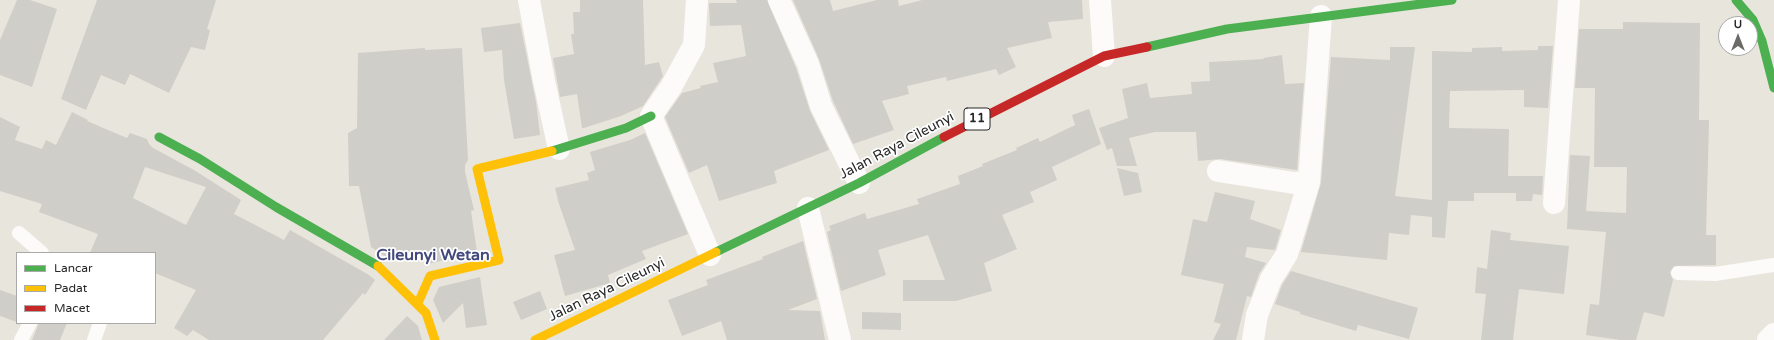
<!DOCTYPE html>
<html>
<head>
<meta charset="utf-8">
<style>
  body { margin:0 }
  #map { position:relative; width:1774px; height:340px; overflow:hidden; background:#e8e5dd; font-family:"Varela Round",sans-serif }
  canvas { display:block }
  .legend { position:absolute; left:16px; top:252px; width:140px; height:72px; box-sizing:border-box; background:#fff; border:1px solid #a9a9a9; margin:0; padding:5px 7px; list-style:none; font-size:12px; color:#282828 }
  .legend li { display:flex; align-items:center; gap:8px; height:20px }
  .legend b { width:20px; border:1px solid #a9a9a9 }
  .north { position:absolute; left:1718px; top:16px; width:40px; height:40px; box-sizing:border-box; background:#fff; border:1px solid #a9a9a9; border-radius:50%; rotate:0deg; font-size:11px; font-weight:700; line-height:16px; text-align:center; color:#282828 }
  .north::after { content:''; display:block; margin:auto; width:14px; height:18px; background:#6b6a67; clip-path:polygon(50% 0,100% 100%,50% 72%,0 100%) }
</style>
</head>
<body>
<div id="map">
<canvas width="1774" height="340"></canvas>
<ul class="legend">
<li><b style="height:5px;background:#4caf50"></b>Lancar</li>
<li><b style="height:5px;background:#ffc107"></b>Padat</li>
<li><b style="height:5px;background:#c62828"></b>Macet</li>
</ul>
<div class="north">U</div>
</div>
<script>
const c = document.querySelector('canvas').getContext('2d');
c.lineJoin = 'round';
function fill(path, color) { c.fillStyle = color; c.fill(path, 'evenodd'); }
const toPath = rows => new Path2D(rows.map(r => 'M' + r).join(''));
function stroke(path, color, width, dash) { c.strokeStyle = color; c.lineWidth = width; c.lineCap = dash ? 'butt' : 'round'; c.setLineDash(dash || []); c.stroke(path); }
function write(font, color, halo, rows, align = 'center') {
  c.font = font + ' "Varela Round",sans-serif'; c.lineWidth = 3.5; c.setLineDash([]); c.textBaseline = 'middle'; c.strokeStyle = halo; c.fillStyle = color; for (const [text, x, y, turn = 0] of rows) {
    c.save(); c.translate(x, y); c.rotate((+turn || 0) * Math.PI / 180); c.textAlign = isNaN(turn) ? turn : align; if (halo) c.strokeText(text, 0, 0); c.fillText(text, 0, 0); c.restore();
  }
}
fill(toPath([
  [17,0,30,0,57,9,32,87,0,75,0,40],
  [97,0,216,0,207,29,210,30,205,50,191,47,169,93,130,74,125,85,101,75,86,110,61,99],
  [580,0,643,0,645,65,659,62,663,76,643,106,621,116,584,128,582,128,577,94,560,97,553,58,574,54,571,34,574,34,573,12,580,12],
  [736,0,767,0,796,68,810,111,829,150,774,171,777,183,719,201,707,165,689,173,665,117,682,93,701,88,700,86,718,82,713,63,746,56,741,25,710,26,709,3,737,3],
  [793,0,830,0,833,11,877,0,898,0,899,6,922,0,1082,0,1083,19,1048,22,1052,38,1007,48,1016,67,999,75,996,69,947,81,946,77,907,86,909,94,882,101,894,130,853,144,833,101,819,59],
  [1623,22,1700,23,1699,120,1709,120,1706,235,1716,235,1716,265,1674,266,1670,272,1673,280,1664,317,1644,312,1636,340,1620,340,1586,335,1590,304,1599,305,1606,232,1567,229,1570,155,1590,156,1586,211,1626,213,1627,167,1594,167,1595,88,1575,88,1579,29,1623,29],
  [520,23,536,102,540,135,514,139,504,80,502,50,484,52,481,28],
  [1538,46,1553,46,1548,108,1524,107,1524,90,1450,91,1449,128,1509,129,1508,176,1543,176,1542,195,1533,194,1532,201,1516,201,1516,193,1474,193,1474,201,1448,201,1445,238,1432,237,1432,217,1411,215,1409,235,1389,233,1387,260,1301,252,1321,183,1331,57,1390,60,1390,47,1415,47,1395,196,1432,200,1432,51,1472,52,1472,48,1502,47,1502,51,1538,50],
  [425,48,425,50,462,48,468,160,465,165,465,172,474,210,471,211,477,252,428,264,427,251,392,255,389,259,371,247,359,186,349,186,348,133,357,128,358,53],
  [1282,55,1285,84,1304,83,1297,170,1220,159,1198,161,1196,132,1155,132,1129,138,1137,166,1117,166,1112,148,1107,150,1099,128,1128,118,1122,89,1147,83,1150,98,1192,94,1191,82,1210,81,1209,62,1264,59,1263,58],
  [1089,109,1101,144,1052,167,1057,180,1030,192,1034,202,1002,215,1017,249,984,263,992,291,956,301,903,301,903,280,945,280,928,235,878,250,886,275,841,291,827,232,831,230,829,226,865,213,867,219,919,204,917,199,960,184,958,176,983,166,982,164,1017,150,1016,148,1038,138,1040,142,1075,125,1072,115],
  [72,112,88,120,87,121,127,138,130,133,147,139,149,144,153,148,194,170,241,200,234,214,284,240,290,230,369,275,375,280,365,295,363,293,323,340,209,340,193,330,187,336,174,328,196,290,155,273,155,253,90,253,98,234,39,212,42,204,0,191,0,117,20,127,15,140,42,149,46,140,56,145],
  [145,167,206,187,186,225,133,198],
  [645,133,688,234,642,251,646,259,608,275,610,283,565,296,554,255,575,250,559,204,555,188,589,180,587,173,595,170,590,152,630,140],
  [1117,168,1138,173,1142,192,1124,196],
  [1215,192,1255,201,1250,219,1281,230,1275,250,1247,247,1245,257,1266,263,1259,274,1251,297,1247,296,1236,340,1213,340,1221,324,1214,322,1224,284,1181,275,1193,219,1207,222],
  [1491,230,1511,233,1510,240,1569,246,1564,294,1519,289,1513,340,1481,340,1486,294,1475,293,1477,267,1487,269],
  [803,241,817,299,788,310,820,311,825,340,727,340,721,321,682,336,668,300,708,285,706,280,763,259,762,257],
  [1291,271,1418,308,1409,339,1358,325,1356,331,1300,314,1300,312,1275,304,1282,285],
  [480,277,487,325,466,328,463,303,443,323,433,300,439,287],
  [0,290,17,296,17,322,0,316],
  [540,291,547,309,521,320,513,302],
  [862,312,901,313,901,330,862,329],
  [407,316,418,326,422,340,384,340],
  [39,323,67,323,60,340,32,340]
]), '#d0cec8');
stroke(toPath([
  [19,233,42,253],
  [1678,273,1715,274,1774,265],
  [21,340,30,323],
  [94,340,100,323]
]), '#fcfbfa', 14);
stroke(toPath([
  [529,0,544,81,559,149],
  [697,0,694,45,671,87,651,116,710,255],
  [779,0,808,64,821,106,859,183],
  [1100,0,1104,56],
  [1218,171,1294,183,1309,182],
  [1554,203,1569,0],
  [808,208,840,340],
  [1253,340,1257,315,1271,279,1287,254,1309,182,1321,16],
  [1768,340,1774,334]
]), '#fcfbfa', 22);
stroke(toPath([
  [1736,0,1753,20,1762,41,1774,88],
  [1147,47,1227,29,1452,0],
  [159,137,200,159,276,207,378,266],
  [552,151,626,128,651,116],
  [716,252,859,183,944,137]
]), '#4caf50', 9);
stroke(toPath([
  [378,266,426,313,435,340],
  [418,303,430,276,499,260,477,169,552,151],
  [535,340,716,252]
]), '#ffc107', 9);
stroke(toPath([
  [944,137,1104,56,1147,47]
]), '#c62828', 9);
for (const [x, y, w] of [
  [977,119,26]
]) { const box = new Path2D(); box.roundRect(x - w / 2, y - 11, w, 22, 3); c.fillStyle = '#fff'; c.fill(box); stroke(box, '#282828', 1); }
write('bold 13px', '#282828', null, [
  ["11",977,119]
]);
write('14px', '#282828', '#fff', [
  ["Jalan Raya Cileunyi",897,146,-28],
  ["Jalan Raya Cileunyi",607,290,-26]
]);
write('bold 16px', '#44497d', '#fff', [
  ["Cileunyi Wetan",433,256]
]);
</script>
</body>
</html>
